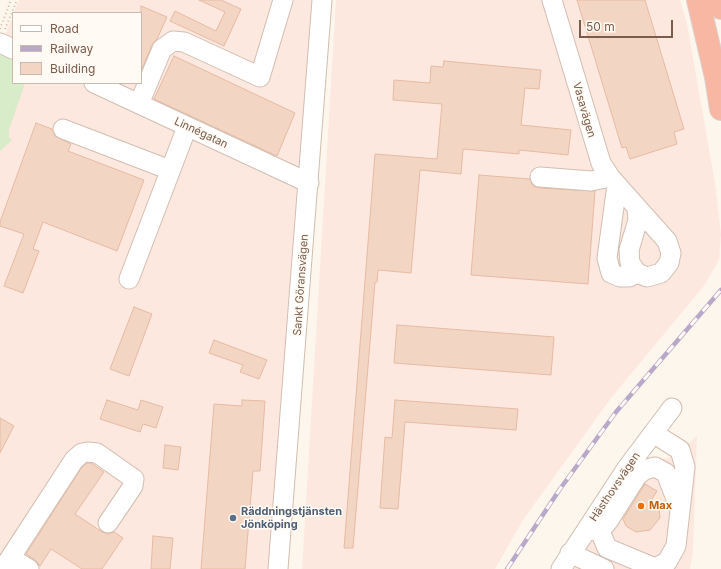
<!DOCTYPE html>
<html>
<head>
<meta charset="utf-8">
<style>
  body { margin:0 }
  #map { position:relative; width:721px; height:569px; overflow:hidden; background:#fdf6ec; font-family:Inter,sans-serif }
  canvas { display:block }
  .legend { position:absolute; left:12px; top:12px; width:130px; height:72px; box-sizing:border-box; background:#fffaf3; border:1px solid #cabbb1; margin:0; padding:5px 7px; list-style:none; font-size:12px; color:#7a5c4d }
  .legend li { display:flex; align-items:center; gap:8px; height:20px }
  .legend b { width:20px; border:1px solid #cabbb1 }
  .scale { position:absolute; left:579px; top:20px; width:94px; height:18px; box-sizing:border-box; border:2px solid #7a5c4d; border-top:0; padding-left:5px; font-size:12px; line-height:14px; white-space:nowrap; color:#7a5c4d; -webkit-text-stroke:3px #fffaf3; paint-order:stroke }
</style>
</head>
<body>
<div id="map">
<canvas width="721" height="569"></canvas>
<ul class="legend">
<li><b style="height:5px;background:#fff"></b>Road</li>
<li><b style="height:5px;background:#b9a8c9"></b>Railway</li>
<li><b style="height:11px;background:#f3d5c3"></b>Building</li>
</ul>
<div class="scale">50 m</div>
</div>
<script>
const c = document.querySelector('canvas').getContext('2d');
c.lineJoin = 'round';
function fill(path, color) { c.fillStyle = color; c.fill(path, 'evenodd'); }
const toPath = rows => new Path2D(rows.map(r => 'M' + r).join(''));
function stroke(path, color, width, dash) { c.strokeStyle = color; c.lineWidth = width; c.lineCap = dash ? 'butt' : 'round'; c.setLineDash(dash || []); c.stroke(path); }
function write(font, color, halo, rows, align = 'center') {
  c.font = font + ' Inter,sans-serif'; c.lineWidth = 3; c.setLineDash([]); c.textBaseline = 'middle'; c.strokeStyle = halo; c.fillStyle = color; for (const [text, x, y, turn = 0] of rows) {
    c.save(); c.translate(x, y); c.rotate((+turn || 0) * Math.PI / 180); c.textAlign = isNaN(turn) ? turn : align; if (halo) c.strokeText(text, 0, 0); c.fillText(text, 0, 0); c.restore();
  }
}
fill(toPath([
  [19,0,314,0,270,569,0,569,0,48,13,16,13,83,141,83,141,13,14,13],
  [336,0,680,0,687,24,715,183,721,234,719,260,704,286,611,398,523,520,495,569,302,569],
  [697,436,693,551,690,569,572,569,609,510,653,460,668,458,676,454]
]), '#fde8e0');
fill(toPath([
  [0,51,13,56,13,83,25,83,9,130,9,137,12,140,0,151]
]), '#d8ecc9');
const building = toPath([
  [199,0,221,0,241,9,224,46,170,21,175,11,216,31,225,12,199,0],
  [577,0,645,0,684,129,674,132,677,144,630,159,626,147,622,148,577,0],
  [141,6,167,17,157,39,152,45,141,71,141,6],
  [174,56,295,113,277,156,154,99,174,56],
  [444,61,541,70,539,89,525,88,521,125,571,130,568,155,519,150,519,154,463,149,461,174,420,170,411,273,378,270,377,282,375,282,353,548,344,548,375,154,437,159,442,104,393,100,394,80,430,83,431,66,443,67,444,61],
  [36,123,52,129,55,136,71,144,68,151,144,180,117,251,43,222,33,249,39,251,23,293,4,286,24,234,0,226,0,222,36,123],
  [479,175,530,179,533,186,539,188,595,191,588,284,471,275,479,175],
  [134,307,152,314,129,376,110,369,134,307],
  [397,325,554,337,551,375,394,363,397,325],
  [214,340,267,360,259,379,240,372,243,365,209,353,214,340],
  [107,400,138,410,141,400,163,407,156,428,143,424,140,432,100,419,107,400],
  [242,400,265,401,260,471,253,471,245,569,201,569,214,404,242,406,242,400],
  [395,400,518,409,516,430,405,422,398,509,380,508,385,437,392,438,395,400],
  [0,418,14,426,0,453,0,418],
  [165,445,181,447,178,470,163,468,165,445],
  [87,463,91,463,104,472,75,514,102,532,108,534,114,532,123,538,102,569,82,569,51,549,40,566,35,560,26,554,82,467,87,463],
  [645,484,657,491,652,499,659,508,660,518,650,530,636,532,626,526,623,519,645,484],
  [153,536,173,538,170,569,151,569,153,536]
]);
fill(building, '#f3d5c3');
stroke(building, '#e6bba3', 1);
const minor = toPath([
  [552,0,601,163,610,177,667,241,671,253,669,263,661,273,647,277,637,273,630,263,629,250,638,220,637,209],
  [0,43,13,49],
  [94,83,309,183],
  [139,104,162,49,173,41,184,42,260,77,283,0],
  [63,129,170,170],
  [540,177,591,181,610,177],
  [617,185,607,258,611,273,620,277,629,277,637,273],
  [129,279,187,127],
  [588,530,600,531,609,520,637,476,644,470,655,467,666,473,678,504],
  [600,531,607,548,655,568,667,562,676,546,685,467,680,450,653,433],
  [570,553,604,569],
  [11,558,29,569],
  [3,569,74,460,82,453,88,452,97,453,134,479,133,486,108,523],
  [278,569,322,0],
  [561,569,627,468,672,408]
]);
const highway = toPath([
  [698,0,716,77,721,109],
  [719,0,721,8]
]);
stroke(minor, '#d1beb0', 21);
stroke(highway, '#dad1cd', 24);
stroke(toPath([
  [0,29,11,0],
  [5,29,17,0]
]), '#d9b8a5', 2, [1, 3]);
stroke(minor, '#fff', 19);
stroke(highway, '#f7b7a3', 22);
const rail = toPath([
  [507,569,560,489,616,412,721,290]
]);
stroke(rail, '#b9a8c9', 4.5);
stroke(rail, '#fffaf3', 3, [9]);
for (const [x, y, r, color] of [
  [641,506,4,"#e8710a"],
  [233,518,4,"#5c6f8a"]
]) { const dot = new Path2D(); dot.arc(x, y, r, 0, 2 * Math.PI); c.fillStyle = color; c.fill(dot); stroke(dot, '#fffaf3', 1.5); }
write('11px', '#7a5c4d', '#fffaf3', [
  ["Vasavägen",584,110,74],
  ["Linnégatan",201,133,25],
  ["Sankt Göransvägen",301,285,-86],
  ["Hästhovsvägen",615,487,-56]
]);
write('bold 11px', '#c56008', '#fffaf3', [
  ["Max",649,506]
], 'left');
write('bold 11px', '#4e5e75', '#fffaf3', [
  ["Räddningstjänsten",241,512],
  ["Jönköping",241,525]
], 'left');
</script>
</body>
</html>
